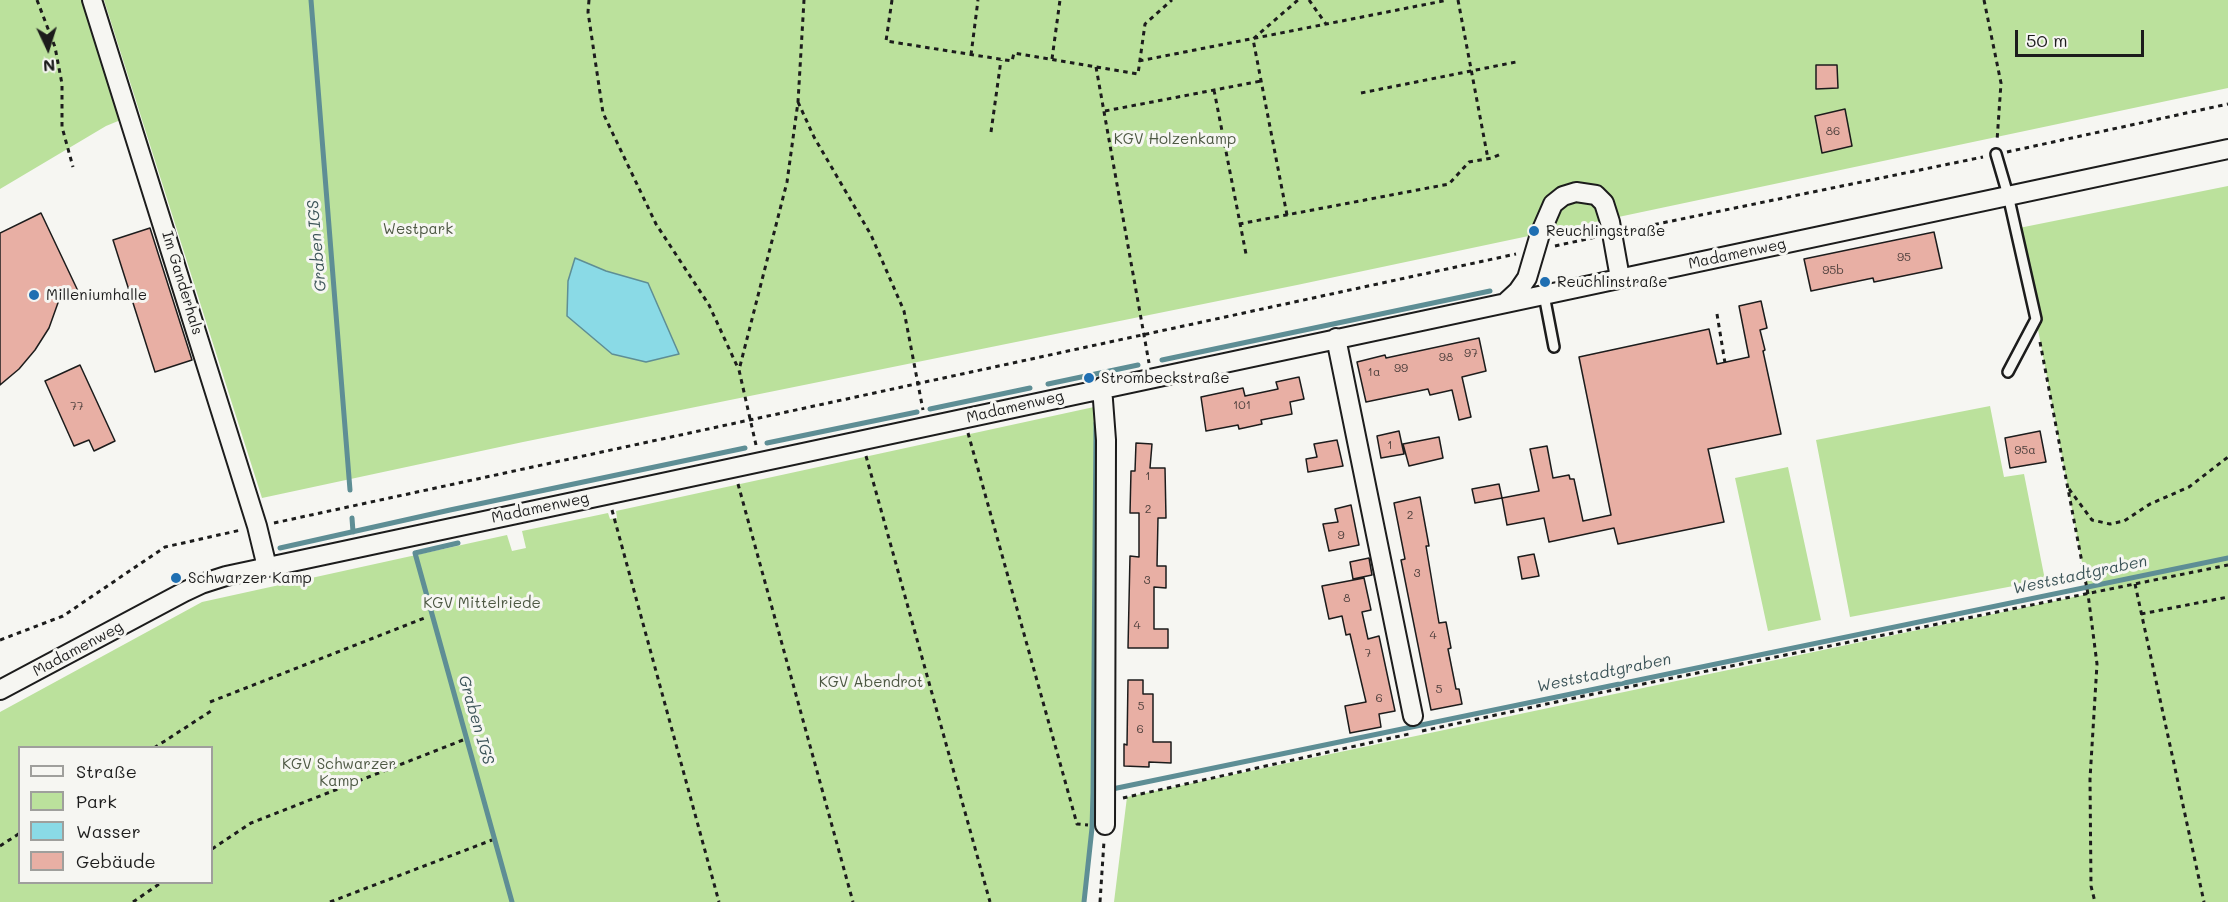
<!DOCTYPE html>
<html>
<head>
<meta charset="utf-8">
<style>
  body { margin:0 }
  #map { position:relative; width:2228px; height:902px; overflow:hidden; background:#f6f6f2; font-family:Mali,sans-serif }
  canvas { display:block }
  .legend { position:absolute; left:18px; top:746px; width:195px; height:138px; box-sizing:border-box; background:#f6f6f2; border:2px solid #9f9f9c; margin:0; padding:8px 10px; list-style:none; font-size:18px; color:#1c1c1c }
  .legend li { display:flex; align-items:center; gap:12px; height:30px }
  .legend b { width:30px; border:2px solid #9f9f9c }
  .north { position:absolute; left:18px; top:18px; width:60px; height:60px; -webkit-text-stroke:4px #f6f6f2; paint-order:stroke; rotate:176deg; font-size:16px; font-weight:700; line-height:24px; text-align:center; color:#1c1c1c }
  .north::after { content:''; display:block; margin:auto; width:21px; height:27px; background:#1c1c1c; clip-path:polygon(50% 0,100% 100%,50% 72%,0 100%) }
  .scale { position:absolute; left:2015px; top:30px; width:129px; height:27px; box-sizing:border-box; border:3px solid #1c1c1c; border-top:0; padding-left:8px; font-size:18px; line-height:21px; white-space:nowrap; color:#1c1c1c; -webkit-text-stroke:4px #f6f6f2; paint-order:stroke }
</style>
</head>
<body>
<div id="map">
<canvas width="2228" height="902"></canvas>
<ul class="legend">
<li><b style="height:8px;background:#f6f6f2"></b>Straße</li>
<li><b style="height:16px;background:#bbe19c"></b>Park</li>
<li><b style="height:16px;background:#8adae6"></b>Wasser</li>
<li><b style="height:16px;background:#e8afa4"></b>Gebäude</li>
</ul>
<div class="north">N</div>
<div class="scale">50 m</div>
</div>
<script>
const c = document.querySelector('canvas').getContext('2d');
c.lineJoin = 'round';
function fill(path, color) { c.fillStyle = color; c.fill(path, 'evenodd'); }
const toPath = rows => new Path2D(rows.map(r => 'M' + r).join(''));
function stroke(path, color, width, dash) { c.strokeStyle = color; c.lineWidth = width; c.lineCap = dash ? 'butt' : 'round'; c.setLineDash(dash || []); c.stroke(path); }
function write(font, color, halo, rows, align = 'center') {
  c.font = font + ' Mali,sans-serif'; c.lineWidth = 6; c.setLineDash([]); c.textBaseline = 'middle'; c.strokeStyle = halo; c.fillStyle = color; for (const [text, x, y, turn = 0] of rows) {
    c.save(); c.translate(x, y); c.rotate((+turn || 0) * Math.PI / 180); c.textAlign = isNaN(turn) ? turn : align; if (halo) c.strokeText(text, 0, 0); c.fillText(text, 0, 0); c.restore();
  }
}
fill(toPath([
  [0,0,85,0,123,119,106,126,0,189],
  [104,0,2228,0,2228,88,1297,285,523,442,262,498],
  [2228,186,2228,902,1114,902,1127,797,2088,594,2036,319,2014,229],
  [1990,406,2004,477,2024,474,2045,580,1850,617,1816,440],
  [1094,407,1091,826,1083,902,0,902,0,712,202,602,507,535,512,551,526,548,522,531,608,513,610,519,617,518,616,511],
  [20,748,212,748,212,882,20,882],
  [1788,467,1821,620,1768,631,1735,478]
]), '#bbe19c');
const water = toPath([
  [575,258,606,271,648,283,679,354,646,362,612,354,567,316,568,281,575,258]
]);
fill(water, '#8adae6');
stroke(water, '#5e8e95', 1.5);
stroke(toPath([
  [311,0,350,490],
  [1162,360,1490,291],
  [1048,384,1138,365],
  [930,409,1030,388],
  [767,443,917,412],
  [352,518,353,532],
  [458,543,415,553,512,902],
  [280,548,450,510,745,448],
  [1093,793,1096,423],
  [1084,902,1092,828,1093,793,2228,558]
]), '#5e8e95', 5);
const building = toPath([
  [1816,65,1837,65,1838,88,1816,89,1816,65],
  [1845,109,1852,146,1822,153,1815,116,1845,109],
  [41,213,78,291,59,300,49,328,35,350,19,369,0,385,0,233,41,213],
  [150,228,192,360,155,372,113,240,150,228],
  [1934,232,1942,268,1874,282,1873,278,1811,291,1804,259,1934,232],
  [1761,301,1767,328,1760,330,1765,350,1763,351,1781,434,1708,449,1724,522,1618,544,1614,528,1549,542,1544,518,1507,525,1502,498,1539,491,1530,449,1547,446,1553,478,1569,475,1570,479,1574,479,1583,521,1611,515,1579,357,1709,329,1717,364,1749,357,1739,306,1761,301],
  [1479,338,1486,371,1462,377,1471,417,1459,420,1452,390,1430,395,1428,389,1366,402,1357,362,1385,355,1386,358,1479,338],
  [80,365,115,441,94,451,89,440,74,446,45,381,80,365],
  [1299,377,1304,399,1290,402,1292,414,1261,420,1262,424,1239,429,1238,425,1206,431,1201,397,1243,388,1245,396,1278,389,1276,382,1299,377],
  [1399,431,1404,454,1381,458,1377,436,1399,431],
  [2040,431,2046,462,2010,468,2005,438,2040,431],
  [1439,437,1443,458,1409,466,1403,444,1439,437],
  [1337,440,1343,466,1308,472,1306,459,1317,457,1314,444,1337,440],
  [1136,443,1152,444,1150,468,1165,468,1166,518,1158,518,1157,566,1166,566,1166,588,1154,587,1154,629,1168,629,1168,648,1128,648,1130,556,1139,557,1139,513,1130,513,1131,471,1135,471,1136,443],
  [1499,484,1502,498,1475,503,1472,489,1499,484],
  [1420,497,1429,546,1426,546,1439,623,1446,622,1451,648,1448,649,1456,689,1459,689,1462,704,1431,710,1401,560,1405,559,1394,503,1420,497],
  [1351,505,1359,545,1329,551,1323,524,1338,522,1335,509,1351,505],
  [1534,554,1539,576,1522,579,1518,557,1534,554],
  [1369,558,1372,575,1353,579,1350,562,1369,558],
  [1364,578,1371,610,1362,612,1368,639,1379,636,1395,711,1379,714,1381,727,1350,733,1345,706,1366,702,1350,634,1346,635,1342,616,1329,619,1322,586,1364,578],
  [1128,680,1143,680,1143,694,1153,694,1153,742,1171,742,1171,763,1149,762,1149,767,1124,766,1124,744,1127,745,1128,680]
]);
fill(building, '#e8afa4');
stroke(building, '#1c1c1c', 1.5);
const service = toPath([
  [1996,154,2008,195,2036,319,2008,372],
  [1544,295,1554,347]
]);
const minor = toPath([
  [92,0,257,526,267,567],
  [1505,303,1518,291,1527,278,1540,234,1553,204,1563,196,1576,192,1596,195,1604,203,1610,222,1620,278],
  [1336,338,1413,716],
  [1102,387,1106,440,1105,825],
  [0,690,184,592,201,584,226,576,2228,149]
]);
stroke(service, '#1c1c1c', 14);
stroke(minor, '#1c1c1c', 22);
stroke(toPath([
  [37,0,55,47,62,84,62,127,73,167],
  [589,0,588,12,603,113,656,224,709,305,738,368],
  [892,0,886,41,1012,61,1014,53,1138,74,1145,24,1172,0],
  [1309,0,1326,24],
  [1458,0,1488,159],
  [1984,0,2001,83,1997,141],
  [971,55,978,0],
  [1052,59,1060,0],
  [1139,61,1448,0],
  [1096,67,1149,363],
  [1214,90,1246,254],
  [1361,93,1516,62],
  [798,102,814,137,871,235,904,311,923,410],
  [1105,111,1261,81],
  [991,132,1001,60],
  [2007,152,2228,104],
  [1287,215,1253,39,1298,0],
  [1239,224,1449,184,1469,162,1492,158,1501,154],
  [1628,230,1983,157],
  [1555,246,1596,237],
  [1717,314,1725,363],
  [2040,342,2088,594,2097,664,2090,779,2091,886,2095,902],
  [968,433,1077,824,1088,825],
  [756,445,739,370,787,182,798,102,804,0],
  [866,456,990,902],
  [738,484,853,902],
  [2069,489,2092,520,2110,524,2124,521,2150,504,2189,487,2228,457],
  [612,510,719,902],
  [274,523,1516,254],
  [2135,584,2204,902],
  [2141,614,2228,597],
  [0,640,63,616,165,547,241,530],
  [210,702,427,617],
  [1422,731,1579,697,2228,565],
  [154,748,211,711],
  [1123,798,1409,734],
  [0,846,20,833],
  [212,849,251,823,463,740],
  [133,902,162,882],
  [330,902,492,840],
  [1100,902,1104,841]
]), '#1c1c1c', 3, [4.5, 4.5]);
stroke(service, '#f6f6f2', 9);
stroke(minor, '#f6f6f2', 18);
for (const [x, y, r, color] of [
  [1534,231,6,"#1f6fb2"],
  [1545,282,6,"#1f6fb2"],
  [34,295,6,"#1f6fb2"],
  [1089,378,6,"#1f6fb2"],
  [176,578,6,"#1f6fb2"]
]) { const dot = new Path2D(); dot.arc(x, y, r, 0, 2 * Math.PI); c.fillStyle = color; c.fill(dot); stroke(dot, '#f6f6f2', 2); }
write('12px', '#4f413e', null, [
  ["86",1833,131],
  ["95",1904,257],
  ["95b",1833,270],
  ["97",1471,353],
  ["98",1446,357],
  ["99",1401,368],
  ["1a",1374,372],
  ["101",1242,405],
  ["77",77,406],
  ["1",1390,445],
  ["95a",2025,450],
  ["1",1148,476],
  ["2",1148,509],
  ["2",1410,515],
  ["9",1341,535],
  ["3",1417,573],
  ["3",1147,580],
  ["8",1347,598],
  ["4",1137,625],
  ["4",1433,635],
  ["7",1368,653],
  ["5",1439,689],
  ["6",1379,698],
  ["5",1141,706],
  ["6",1140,729]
]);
write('15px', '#4c5742', '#f6f6f2', [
  ["KGV Holzenkamp",1175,139],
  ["Westpark",418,229],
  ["KGV Mittelriede",482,603],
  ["KGV Abendrot",871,682],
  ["KGV Schwarzer",339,764],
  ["Kamp",339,781]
]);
write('15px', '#1c1c1c', '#f6f6f2', [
  ["Reuchlingstraße",1546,231],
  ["Reuchlinstraße",1557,282],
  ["Milleniumhalle",46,295],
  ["Strombeckstraße",1101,378],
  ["Schwarzer Kamp",188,578]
], 'left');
write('15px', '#1c1c1c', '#f6f6f2', [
  ["Madamenweg",1737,254,-12],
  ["Im Ganderhals",182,283,73],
  ["Madamenweg",1015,407,-13],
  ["Madamenweg",540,508,-12],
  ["Madamenweg",78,649,-28]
]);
write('italic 16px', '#3d5559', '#f6f6f2', [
  ["Graben IGS",317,246,-95],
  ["Weststadtgraben",2080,575,-12],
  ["Weststadtgraben",1604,673,-12],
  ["Graben IGS",476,720,74]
]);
</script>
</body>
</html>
